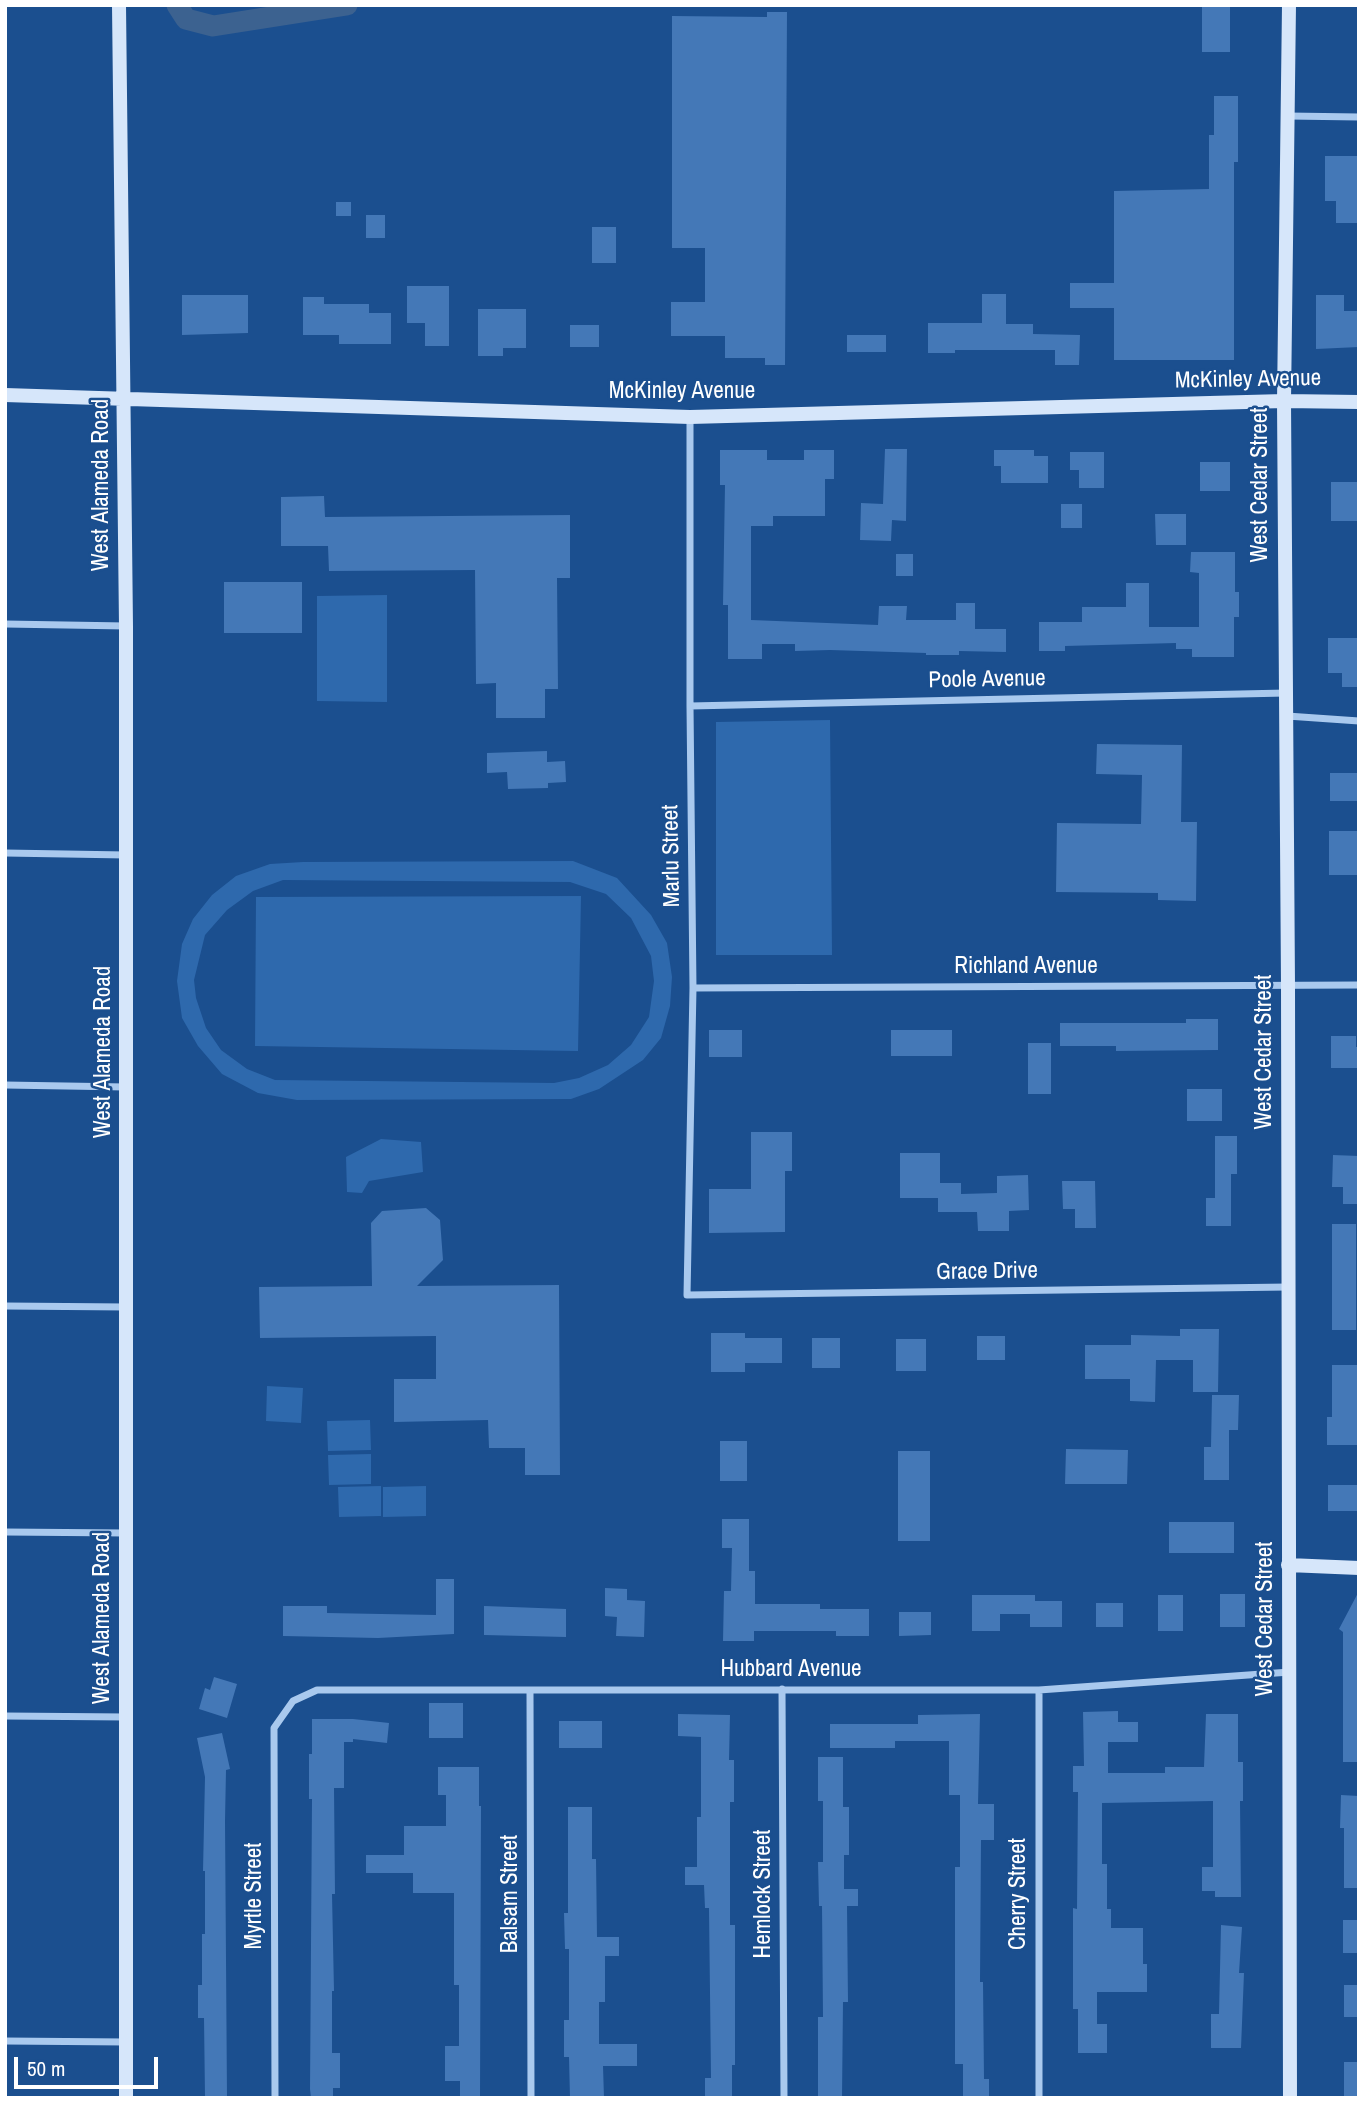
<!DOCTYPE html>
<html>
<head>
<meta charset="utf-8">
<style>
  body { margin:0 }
  #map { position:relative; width:1364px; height:2103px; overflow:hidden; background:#1b4f8f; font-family:"Archivo Narrow",sans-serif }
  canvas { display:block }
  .frame { position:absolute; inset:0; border:7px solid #fff; pointer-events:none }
  .scale { position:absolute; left:14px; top:2057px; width:144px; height:32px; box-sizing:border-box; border:4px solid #fff; border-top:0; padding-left:9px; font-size:21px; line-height:24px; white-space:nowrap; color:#fff; -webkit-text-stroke:5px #1b4f8f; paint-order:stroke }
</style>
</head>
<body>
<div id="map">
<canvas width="1364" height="2103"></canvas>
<div class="frame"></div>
<div class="scale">50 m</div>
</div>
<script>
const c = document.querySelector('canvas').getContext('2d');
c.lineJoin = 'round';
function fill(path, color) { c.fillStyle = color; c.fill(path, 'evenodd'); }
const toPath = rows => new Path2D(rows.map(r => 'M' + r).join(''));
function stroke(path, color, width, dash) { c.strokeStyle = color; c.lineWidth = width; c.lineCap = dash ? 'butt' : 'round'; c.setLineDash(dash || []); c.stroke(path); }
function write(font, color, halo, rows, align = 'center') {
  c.font = font + ' "Archivo Narrow",sans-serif'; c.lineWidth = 5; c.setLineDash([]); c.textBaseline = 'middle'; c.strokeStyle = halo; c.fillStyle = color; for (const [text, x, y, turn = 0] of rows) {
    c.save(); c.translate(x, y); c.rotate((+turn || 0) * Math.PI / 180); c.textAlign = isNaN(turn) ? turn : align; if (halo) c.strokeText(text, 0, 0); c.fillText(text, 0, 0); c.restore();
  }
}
fill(toPath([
  [387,595,387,702,317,701,317,596],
  [830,720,832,955,716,955,716,722],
  [573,861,617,878,651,915,667,943,672,977,670,1006,661,1038,643,1060,599,1089,571,1099,297,1100,258,1093,222,1074,198,1046,182,1018,177,981,182,944,193,919,212,895,236,876,270,864,303,862],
  [283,880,570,882,606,894,631,918,651,956,654,981,649,1017,631,1045,608,1065,579,1078,554,1083,275,1080,247,1069,221,1050,206,1028,196,998,194,980,205,935,227,910,253,891],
  [581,896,578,1051,255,1046,256,897],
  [381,1139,421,1142,423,1172,369,1181,362,1193,347,1192,346,1157],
  [267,1386,303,1388,301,1423,266,1421],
  [370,1420,371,1450,328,1451,327,1421],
  [371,1454,371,1484,329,1485,328,1455],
  [381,1486,381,1516,339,1517,338,1487],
  [426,1486,426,1516,383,1517,383,1487]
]), '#2e69ad');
stroke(toPath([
  [177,5,186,19,213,26,347,5]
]), '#3c6290', 21);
fill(toPath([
  [1202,5,1230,5,1230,52,1202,52],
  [767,12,787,12,785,365,765,365,765,358,725,358,725,336,671,336,671,302,705,302,705,248,672,248,672,16,767,17],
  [1214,96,1238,96,1238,162,1234,162,1234,360,1114,360,1114,308,1070,308,1070,283,1114,283,1114,191,1209,189,1209,135,1214,135],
  [1325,156,1359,156,1359,223,1336,223,1336,201,1325,201],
  [336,202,351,202,351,216,336,216],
  [366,215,385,215,385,238,366,238],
  [592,227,616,227,616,263,592,263],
  [407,286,449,286,449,346,425,346,425,323,407,323],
  [982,294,1006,294,1006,324,1033,324,1033,334,1080,335,1079,365,1055,365,1055,350,955,350,955,353,928,353,928,323,982,323],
  [182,295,248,295,248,333,182,335],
  [1316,295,1344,295,1344,311,1359,311,1359,347,1316,349],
  [303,297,324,297,324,304,369,304,369,313,391,313,391,344,339,344,339,335,303,335],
  [478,309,526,309,526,348,503,348,503,356,478,356],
  [570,325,599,325,599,347,570,347],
  [847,335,886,335,886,352,847,352],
  [885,449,907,449,906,521,892,520,891,541,860,540,861,503,883,504],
  [720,450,767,450,767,460,804,460,804,450,834,450,834,479,825,479,825,516,773,516,773,526,751,526,751,620,878,625,879,606,907,606,906,620,956,620,956,603,975,603,975,629,1006,629,1006,652,959,651,959,655,926,655,926,653,830,650,795,651,795,644,762,644,762,659,728,659,728,605,723,605,725,485,720,485],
  [994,450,1034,450,1034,456,1048,456,1048,483,1001,483,1001,466,994,466],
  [1070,452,1104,452,1104,488,1079,488,1079,470,1070,470],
  [1200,462,1230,462,1230,491,1200,491],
  [1331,482,1359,482,1359,521,1331,521],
  [324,496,325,517,570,515,570,578,557,578,558,689,545,689,545,718,496,718,496,683,476,684,475,570,329,571,328,546,281,546,281,497],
  [1061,504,1082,504,1082,528,1061,528],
  [1155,514,1186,514,1186,545,1156,545],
  [1191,552,1235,552,1235,592,1239,592,1239,617,1234,617,1234,657,1192,657,1192,649,1176,649,1176,643,1065,646,1065,651,1039,651,1039,622,1082,622,1082,607,1126,607,1126,583,1149,583,1149,627,1199,627,1199,573,1190,572],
  [896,554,913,554,913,576,896,576],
  [224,582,302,582,302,633,224,633],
  [1328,638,1359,638,1359,687,1342,687,1342,673,1328,673],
  [1097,744,1182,745,1181,822,1197,822,1196,901,1158,900,1158,893,1056,892,1057,823,1141,824,1142,775,1096,774],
  [547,751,547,762,565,761,566,782,548,783,548,788,508,789,507,772,487,773,487,753],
  [1330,773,1359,773,1359,801,1330,801],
  [1329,831,1359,831,1359,875,1329,875],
  [1186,1019,1218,1019,1218,1050,1116,1051,1116,1046,1060,1046,1060,1023,1186,1023],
  [709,1030,742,1030,742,1057,709,1057],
  [891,1030,952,1030,952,1056,891,1056],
  [1331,1036,1356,1036,1356,1047,1359,1047,1359,1068,1331,1068],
  [1028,1043,1051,1043,1051,1094,1028,1094],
  [1187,1089,1222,1089,1222,1121,1187,1121],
  [751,1132,792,1132,792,1171,785,1171,785,1232,709,1233,709,1189,751,1189],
  [1215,1136,1237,1136,1237,1174,1231,1174,1231,1226,1206,1226,1206,1198,1215,1198],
  [900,1153,940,1153,940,1183,961,1183,961,1194,997,1193,997,1176,1028,1175,1029,1210,1009,1211,1009,1231,978,1231,977,1212,938,1212,938,1198,900,1198],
  [1333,1155,1359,1156,1359,1204,1343,1204,1343,1187,1332,1187],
  [1062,1181,1095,1181,1096,1228,1075,1228,1075,1209,1063,1209],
  [426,1208,440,1220,443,1260,417,1286,559,1285,560,1475,525,1475,525,1448,489,1448,488,1420,394,1422,394,1379,436,1379,436,1336,260,1338,259,1287,372,1286,371,1223,382,1211],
  [1332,1224,1356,1224,1356,1330,1332,1330],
  [1180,1329,1219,1329,1218,1392,1193,1392,1193,1360,1156,1360,1155,1402,1130,1401,1130,1379,1085,1379,1085,1345,1131,1345,1131,1335,1180,1336],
  [711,1333,745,1333,745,1338,782,1338,782,1363,745,1363,745,1372,711,1372],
  [977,1336,1005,1336,1005,1360,977,1360],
  [812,1338,840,1338,840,1368,812,1368],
  [896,1339,926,1339,926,1371,896,1371],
  [1332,1365,1357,1365,1359,1445,1327,1445,1327,1417,1332,1417],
  [1212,1395,1239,1395,1238,1430,1229,1430,1229,1480,1204,1480,1204,1447,1211,1447],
  [720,1441,747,1441,747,1481,720,1481],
  [1066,1449,1128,1450,1127,1484,1065,1484],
  [898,1451,930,1451,930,1541,898,1541],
  [1328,1485,1357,1485,1357,1511,1328,1511],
  [722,1519,749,1519,749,1571,755,1571,755,1604,820,1604,820,1609,869,1609,869,1636,836,1636,836,1631,754,1631,754,1641,723,1641,724,1591,731,1591,732,1548,722,1548],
  [1169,1522,1234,1522,1234,1553,1169,1553],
  [436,1579,454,1579,454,1634,378,1638,283,1636,283,1606,327,1606,327,1613,436,1615],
  [605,1588,627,1589,627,1600,645,1601,644,1637,616,1636,617,1617,605,1616],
  [1359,1591,1359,1762,1343,1762,1343,1632,1339,1629],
  [1220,1594,1245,1594,1245,1627,1220,1627],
  [972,1595,1035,1595,1035,1601,1062,1601,1062,1627,1030,1627,1030,1614,1000,1614,1000,1631,972,1631],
  [1158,1595,1183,1595,1183,1631,1158,1631],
  [1096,1603,1123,1603,1123,1627,1096,1627],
  [484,1606,566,1609,566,1637,484,1635],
  [899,1612,931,1612,931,1635,899,1636],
  [214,1677,237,1684,227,1718,199,1709,205,1688,210,1690],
  [429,1703,463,1703,463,1738,429,1738],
  [1118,1711,1118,1722,1138,1722,1138,1742,1108,1742,1108,1773,1165,1773,1165,1767,1204,1767,1206,1714,1238,1714,1238,1762,1243,1762,1243,1801,1240,1801,1241,1897,1215,1897,1215,1891,1202,1891,1202,1867,1213,1867,1213,1801,1102,1803,1102,1864,1107,1864,1107,1909,1111,1909,1111,1928,1143,1928,1143,1964,1147,1964,1147,1992,1097,1992,1097,2024,1107,2024,1107,2053,1078,2053,1078,2009,1073,2009,1073,1908,1077,1909,1078,1792,1073,1792,1073,1766,1084,1766,1083,1712],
  [678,1714,730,1715,729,1760,734,1760,734,1802,730,1802,730,1925,735,1925,735,2065,732,2065,732,2098,705,2098,705,2078,711,2078,709,1908,705,1908,704,1885,685,1885,685,1867,697,1867,697,1817,701,1817,701,1737,678,1736],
  [980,1714,978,1804,994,1804,994,1840,981,1840,980,1982,983,1982,984,2079,989,2079,989,2098,963,2098,963,2064,955,2064,955,1867,960,1867,960,1795,949,1795,949,1741,895,1741,895,1748,830,1748,830,1724,918,1724,918,1715],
  [312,1719,353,1719,389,1723,387,1743,353,1739,353,1742,344,1742,344,1788,334,1788,335,1894,332,1894,334,1991,332,1991,332,2053,340,2053,340,2088,333,2088,333,2098,311,2098,310,2089,312,1799,309,1799,309,1754,312,1754],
  [559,1721,602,1721,602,1748,559,1748],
  [222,1733,230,1769,226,1770,225,1821,227,2098,205,2098,204,2018,198,2018,198,1985,202,1985,202,1934,205,1934,205,1871,203,1871,205,1777,197,1738],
  [818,1757,843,1757,843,1807,849,1807,849,1855,844,1855,844,1889,858,1889,858,1906,847,1906,848,2002,843,2002,842,2098,818,2098,818,2017,823,2017,822,1906,819,1906,818,1862,823,1862,823,1801,818,1801],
  [438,1767,479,1767,479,1806,481,1806,480,2098,460,2098,460,2081,445,2081,445,2046,459,2046,459,1985,454,1985,454,1893,413,1893,413,1873,366,1873,366,1855,404,1855,404,1826,446,1826,446,1795,438,1795],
  [1341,1795,1359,1796,1359,1888,1344,1888,1344,1828,1340,1828],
  [568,1807,592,1807,592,1859,596,1859,597,1937,619,1937,619,1956,605,1956,605,2002,599,2002,599,2044,637,2044,637,2066,603,2066,604,2098,570,2098,569,2057,564,2057,564,2020,569,2020,569,1949,565,1949,564,1913,568,1913],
  [1343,1920,1359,1920,1359,1953,1343,1953],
  [1221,1925,1242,1927,1239,1973,1244,1973,1241,2048,1211,2048,1211,2014,1219,2014],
  [1344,1985,1359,1985,1359,2017,1344,2017],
  [1344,2062,1359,2062,1359,2097,1344,2097]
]), '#4478b7');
stroke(toPath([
  [1288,116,1359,117],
  [690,417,690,706,693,988,687,1295,1288,1287],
  [5,624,126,626],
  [690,706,1286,693],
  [1287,716,1359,721],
  [5,853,126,855],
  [693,988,1359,985],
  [5,1085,126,1087],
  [5,1306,126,1307],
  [5,1532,125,1533],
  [782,1689,784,2098],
  [1039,1690,1039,2098],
  [530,1691,531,2098],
  [5,1716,126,1717],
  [5,2041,126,2042],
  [275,2098,274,1728,293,1701,317,1690,1039,1690,1290,1672]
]), '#a9c9ee', 7);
stroke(toPath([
  [119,5,126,626,126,2098],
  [1289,5,1284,401,1288,985,1290,2098],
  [5,395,690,417,1284,401,1359,402],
  [1288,1565,1359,1568]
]), '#d6e6fa', 14);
write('23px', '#fff', '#1b4f8f', [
  ["McKinley Avenue",1248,380,-1],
  ["McKinley Avenue",682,392],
  ["West Alameda Road",102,485,-90],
  ["West Cedar Street",1261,485,-90],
  ["Poole Avenue",987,680,-1],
  ["Marlu Street",672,856,-91],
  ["Richland Avenue",1026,967],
  ["West Alameda Road",104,1052,-90],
  ["West Cedar Street",1265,1052,-90],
  ["Grace Drive",987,1272,-1],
  ["West Alameda Road",103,1618,-90],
  ["West Cedar Street",1266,1619,-90],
  ["Hubbard Avenue",791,1670],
  ["Balsam Street",511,1894,-90],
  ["Hemlock Street",764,1894,-90],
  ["Cherry Street",1019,1894,-90],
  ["Myrtle Street",255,1896,-90]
]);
</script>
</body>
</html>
